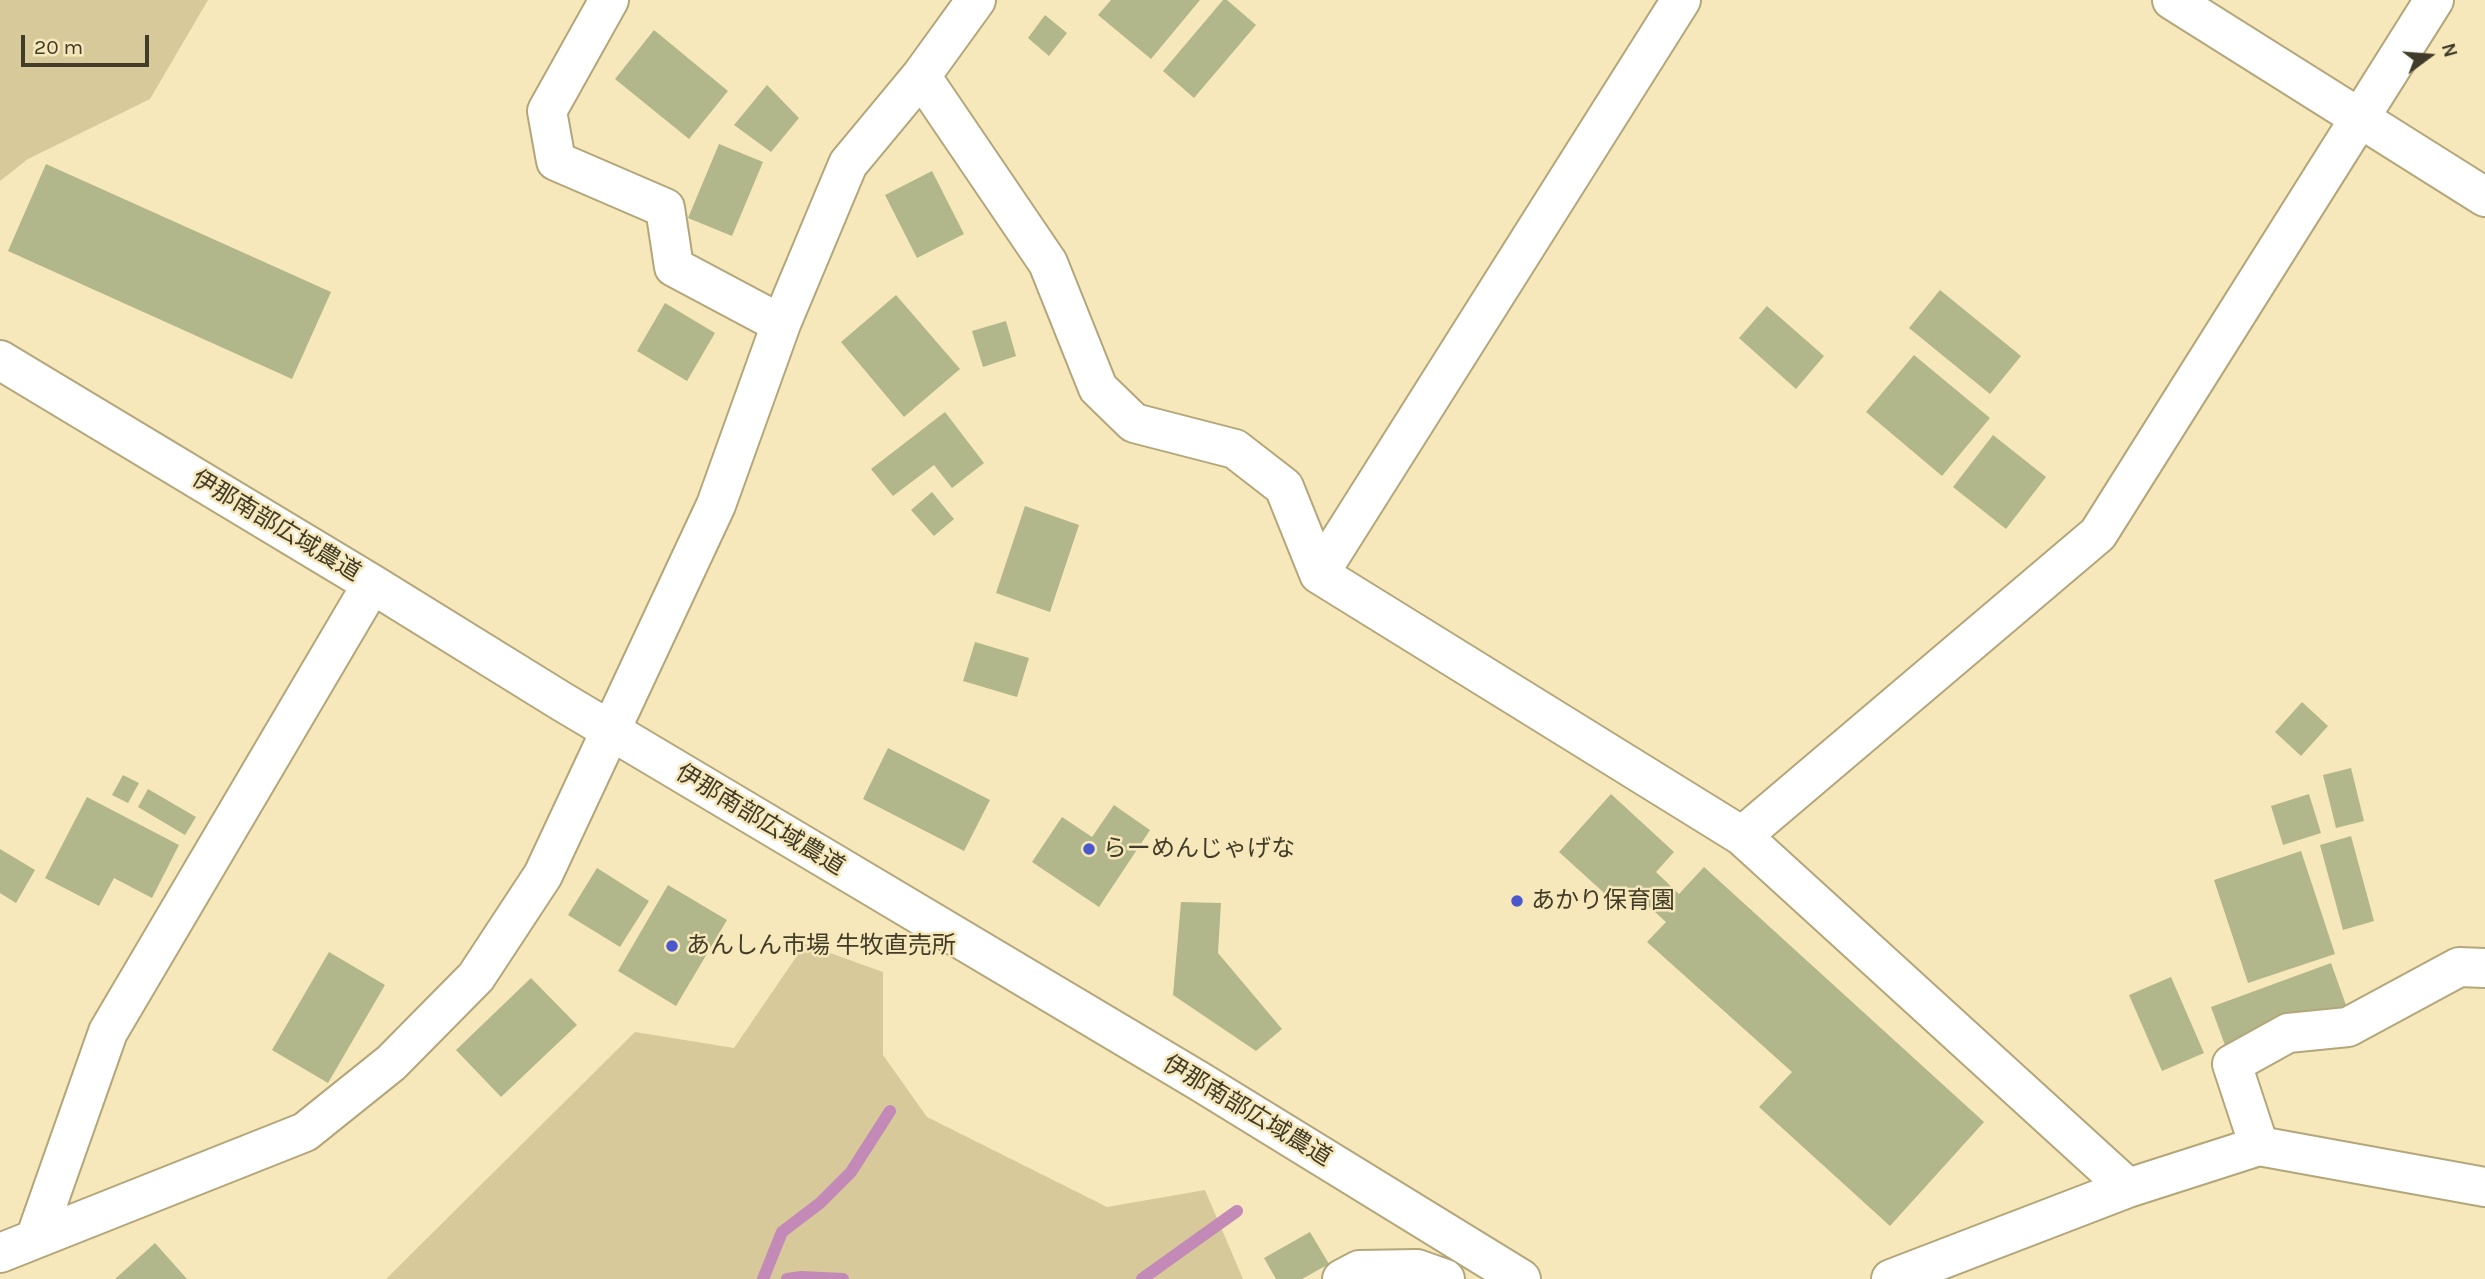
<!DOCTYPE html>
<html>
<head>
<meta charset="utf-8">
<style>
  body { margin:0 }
  #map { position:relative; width:2485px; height:1279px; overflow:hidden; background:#f6e8ba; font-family:Karla,sans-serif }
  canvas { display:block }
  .north { position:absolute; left:2394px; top:21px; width:70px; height:70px; -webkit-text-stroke:5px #f6e8ba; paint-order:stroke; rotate:74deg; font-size:19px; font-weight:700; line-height:28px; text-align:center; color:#413c29 }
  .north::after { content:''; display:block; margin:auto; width:24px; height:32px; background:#413c29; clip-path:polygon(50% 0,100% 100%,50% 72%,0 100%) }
  .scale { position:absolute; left:21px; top:35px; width:128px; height:32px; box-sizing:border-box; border:4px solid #413c29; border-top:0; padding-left:9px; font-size:21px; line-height:24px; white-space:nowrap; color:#413c29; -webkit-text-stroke:5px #f6e8ba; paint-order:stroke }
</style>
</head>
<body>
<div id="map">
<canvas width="2485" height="1279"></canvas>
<div class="north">N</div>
<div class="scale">20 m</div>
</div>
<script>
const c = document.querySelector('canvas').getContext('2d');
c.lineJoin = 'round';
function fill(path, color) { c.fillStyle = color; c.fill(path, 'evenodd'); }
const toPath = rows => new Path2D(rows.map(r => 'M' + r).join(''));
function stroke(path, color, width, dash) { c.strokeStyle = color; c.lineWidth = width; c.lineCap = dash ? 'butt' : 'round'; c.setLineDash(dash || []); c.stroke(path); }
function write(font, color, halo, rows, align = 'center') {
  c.font = font + ' Karla,"Noto Sans JP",sans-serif'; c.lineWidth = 5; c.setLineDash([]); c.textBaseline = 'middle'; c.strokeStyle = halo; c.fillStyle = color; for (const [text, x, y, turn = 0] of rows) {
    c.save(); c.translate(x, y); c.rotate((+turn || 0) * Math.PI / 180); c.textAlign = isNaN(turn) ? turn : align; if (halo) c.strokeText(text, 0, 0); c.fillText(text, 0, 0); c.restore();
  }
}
fill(toPath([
  [0,0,208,0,150,99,28,159,0,181],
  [805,944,883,972,883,1055,927,1117,1107,1207,1205,1190,1243,1279,386,1279,635,1032,734,1048]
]), '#d7c99a');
stroke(toPath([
  [763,1279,782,1232,820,1203,851,1172,890,1111],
  [787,1279,802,1277,843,1279],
  [1142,1279,1237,1211]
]), '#c38ab8', 12);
fill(toPath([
  [1111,0,1200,0,1151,59,1098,15],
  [1223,0,1227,0,1256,25,1194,98,1163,71],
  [1045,15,1067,33,1049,56,1028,38],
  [654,30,728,91,689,139,615,79],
  [767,85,799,118,771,152,734,125],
  [719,144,763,162,732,236,688,218],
  [46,164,331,292,292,379,8,251],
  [932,171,964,234,917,258,885,195],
  [1940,290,2021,356,1990,394,1909,328],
  [896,295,960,369,904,417,841,342],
  [665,303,715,333,687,381,637,351],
  [1767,306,1824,356,1796,389,1739,338],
  [1006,321,1016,356,983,367,972,331],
  [1914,355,1990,418,1942,476,1866,412],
  [945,412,984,463,952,488,934,465,893,496,871,469],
  [1993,435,2046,477,2006,529,1953,487],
  [932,492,954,519,934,536,911,510],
  [1025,506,1079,525,1050,612,996,593],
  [975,642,1029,658,1017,697,963,681],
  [2302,702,2328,726,2301,756,2275,732],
  [888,748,990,800,964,851,863,799],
  [2351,768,2364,821,2336,828,2323,775],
  [123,775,139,783,128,803,112,795],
  [148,789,196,817,185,835,138,807],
  [1611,794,1674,852,1656,872,1679,894,1704,867,1984,1122,1890,1226,1759,1107,1792,1072,1647,942,1666,922,1626,886,1613,901,1559,852],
  [2309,794,2321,833,2283,845,2271,806],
  [87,797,179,845,152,898,114,878,99,906,45,878],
  [1114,805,1150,830,1099,907,1032,862,1062,817,1092,837],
  [2351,836,2374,921,2343,930,2320,845],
  [0,849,35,870,16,903,0,893],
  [2301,851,2335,954,2248,983,2214,880],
  [597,868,649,901,620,947,568,915],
  [668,885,727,920,676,1006,618,971],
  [1181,902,1221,903,1218,953,1282,1029,1256,1051,1173,995],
  [329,952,385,985,328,1083,272,1050],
  [2331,963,2346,1005,2226,1048,2211,1007],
  [2171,977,2204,1053,2162,1071,2129,995],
  [531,978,577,1025,501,1097,456,1050],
  [1310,1232,1329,1264,1302,1279,1276,1279,1264,1258],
  [155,1243,187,1279,115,1279]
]), '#b1b78a');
const minor = toPath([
  [609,0,547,111,556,161,665,208,674,267,781,324],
  [2172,0,2485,197],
  [921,76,1048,263,1098,388,1134,423,1235,449,1284,487,1319,574,1742,836,2128,1188],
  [0,360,372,584,561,701,1199,1081,1521,1279],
  [1319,574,1681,0],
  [1742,836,2098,534,2434,0],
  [2259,1146,2232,1064,2288,1033,2348,1027,2459,967,2485,968],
  [35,1239,108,1032,372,584],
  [0,1253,305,1132,391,1063,476,977,543,875,716,505,781,324,848,164,921,76,976,0],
  [1342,1279,1359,1270,1417,1269,1445,1279],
  [1891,1279,2128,1188,2259,1146,2485,1187]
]);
stroke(minor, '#b3a67a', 42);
stroke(minor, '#fff', 38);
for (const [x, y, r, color] of [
  [1089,849,7,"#4b58cd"],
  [1517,901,7,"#4b58cd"],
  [672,946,7,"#4b58cd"]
]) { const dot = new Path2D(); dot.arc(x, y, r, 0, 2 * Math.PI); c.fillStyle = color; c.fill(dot); stroke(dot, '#f6e8ba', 2.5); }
write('24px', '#413c29', '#f6e8ba', [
  ["伊那南部広域農道",276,526,31],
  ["伊那南部広域農道",760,820,31],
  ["伊那南部広域農道",1247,1111,31]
]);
write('24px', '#413c29', '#f6e8ba', [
  ["らーめんじゃげな",1103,849],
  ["あかり保育園",1531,901],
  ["あんしん市場 牛牧直売所",686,946]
], 'left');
</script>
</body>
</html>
